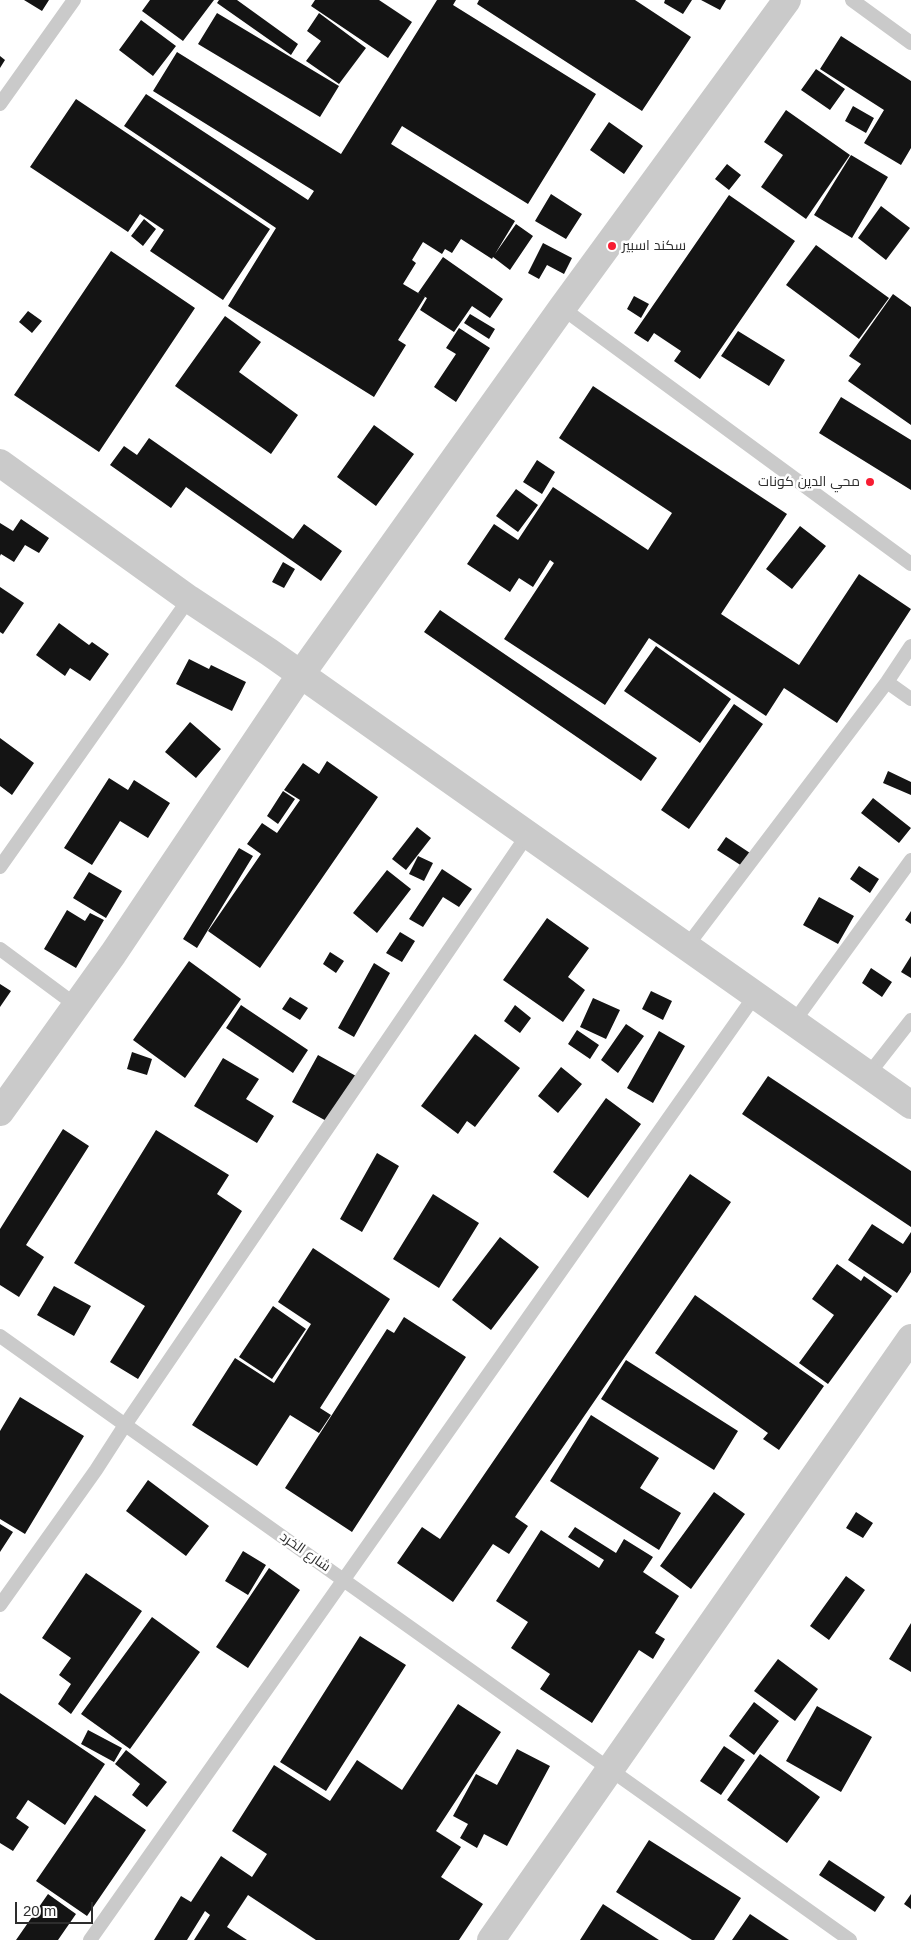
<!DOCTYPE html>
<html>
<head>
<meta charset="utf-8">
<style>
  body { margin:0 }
  #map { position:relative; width:911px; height:1940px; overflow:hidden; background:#fff; font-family:Helvetica,sans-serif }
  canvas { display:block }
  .scale { position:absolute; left:15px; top:1902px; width:78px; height:22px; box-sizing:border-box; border:2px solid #2d2d2d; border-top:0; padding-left:6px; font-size:15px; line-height:18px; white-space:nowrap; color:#2d2d2d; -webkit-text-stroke:4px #fff; paint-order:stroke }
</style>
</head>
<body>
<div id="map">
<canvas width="911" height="1940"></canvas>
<div class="scale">20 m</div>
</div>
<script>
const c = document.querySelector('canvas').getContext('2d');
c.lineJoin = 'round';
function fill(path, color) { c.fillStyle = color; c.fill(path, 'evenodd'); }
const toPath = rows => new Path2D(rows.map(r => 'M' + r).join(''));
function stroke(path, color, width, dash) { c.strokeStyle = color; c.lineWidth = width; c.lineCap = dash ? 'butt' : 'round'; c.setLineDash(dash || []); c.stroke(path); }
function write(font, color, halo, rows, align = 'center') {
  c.font = font + ' Helvetica,Cairo,sans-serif'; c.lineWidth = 5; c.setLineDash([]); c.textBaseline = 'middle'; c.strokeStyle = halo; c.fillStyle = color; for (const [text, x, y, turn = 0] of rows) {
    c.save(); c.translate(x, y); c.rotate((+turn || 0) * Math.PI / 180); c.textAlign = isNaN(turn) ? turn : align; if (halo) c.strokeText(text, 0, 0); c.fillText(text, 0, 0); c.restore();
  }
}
fill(toPath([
  [24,0,49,0,42,11],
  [150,0,214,0,183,41,142,11],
  [219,0,237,0,298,44,291,55,217,3],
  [315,0,379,0,412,22,388,58,311,6],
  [437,0,456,0,453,5,596,94,528,204,402,126,391,144,515,221,495,254,516,224,533,236,510,270,493,257,492,259,461,239,452,253,445,249,442,254,423,242,412,260,416,263,403,284,425,297,398,340,406,345,374,397,228,306,276,228,124,126,146,94,308,200,314,191,153,91,177,52,341,154],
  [479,0,635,0,691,37,642,111,477,4],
  [665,0,692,0,683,14,664,3],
  [701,0,726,0,720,10],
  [217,13,339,86,320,117,198,44],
  [319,13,366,48,339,84,306,61,321,41,307,31],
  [141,20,176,46,153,76,119,50],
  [841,36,911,81,911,148,901,165,864,143,884,110,820,69],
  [0,56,5,60,0,68],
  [816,69,845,89,830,110,801,90],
  [76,99,270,229,223,300,150,251,164,230,140,214,128,232,30,167],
  [853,106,874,118,866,133,845,121],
  [786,110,850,155,806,219,761,187,783,155,764,142],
  [609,122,643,146,624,174,590,150],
  [851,155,888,177,852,238,814,215],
  [727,164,741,175,729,190,715,179],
  [551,194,582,214,566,239,535,221],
  [729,195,795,241,700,379,674,361,681,351,654,333,648,342,634,333],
  [881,206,910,228,886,260,858,238],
  [144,219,156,229,143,246,131,236],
  [543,243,572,258,564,274,547,265,539,279,528,273],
  [816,245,889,298,859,339,786,285],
  [111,251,195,308,99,452,14,395],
  [443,257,503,299,490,318,472,306,454,332,420,310,427,298,418,293],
  [893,294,911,307,911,425,848,381,861,364,849,356],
  [634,296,649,304,641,318,627,309],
  [28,311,42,321,32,333,19,322],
  [470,314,495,329,489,339,464,323],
  [225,316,261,342,239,372,298,415,271,454,175,386],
  [459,328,490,348,456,402,434,387,456,354,446,348],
  [738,331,785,360,769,386,721,356],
  [593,386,787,514,721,614,799,665,859,574,911,609,837,723,784,688,766,716,649,638,605,705,504,639,554,563,550,560,533,587,519,578,510,592,467,564,494,524,518,540,553,487,648,550,672,513,559,438],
  [841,397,911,440,911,490,819,433],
  [374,425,414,454,376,506,337,477],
  [149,438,293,539,304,524,342,551,321,581,186,487,171,508,110,465,124,446,137,455],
  [537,460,555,472,542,494,523,482],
  [516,489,538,505,518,532,496,516],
  [21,519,49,538,39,553,25,545,14,562,1,554,0,556,0,523,13,531],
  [800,526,826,546,792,589,766,569],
  [283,562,295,569,284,588,272,582],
  [0,587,24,603,3,634,0,632],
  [440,610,657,758,641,781,424,632],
  [59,623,89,645,92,642,109,654,90,681,70,668,65,676,36,655],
  [656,646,731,699,700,743,624,691],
  [189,659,209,669,211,665,246,682,232,711,176,684],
  [734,704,763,724,689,829,661,810],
  [190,722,221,749,196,778,165,752],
  [0,738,34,763,12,795,0,786],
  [327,761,378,797,260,968,208,931,261,854,247,844,262,823,277,833,300,800,284,790,303,763,319,774],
  [888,771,911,782,911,795,883,783],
  [109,778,128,790,134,780,170,803,148,838,120,821,92,865,64,848],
  [283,791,295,799,278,824,267,816],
  [873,798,911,828,899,843,861,813],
  [417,827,431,838,406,870,392,859],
  [726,837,750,853,742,866,717,850],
  [239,848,253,856,197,948,183,939],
  [418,856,433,863,424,881,409,874],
  [859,866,879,879,870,893,850,879],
  [442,869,472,889,459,907,443,897,423,927,409,919],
  [387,870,411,889,377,933,353,913],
  [89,872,122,891,106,918,73,898],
  [819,897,854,916,838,944,803,925],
  [67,910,85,921,90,913,104,920,76,968,44,949],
  [911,911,911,924,905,920],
  [547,918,589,948,568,977,585,990,563,1022,503,980],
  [400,932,415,941,402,962,386,953],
  [330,952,344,961,336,973,323,964],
  [911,956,911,978,901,972],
  [189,961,241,999,185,1078,133,1040],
  [374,963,390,973,354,1037,338,1028],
  [871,968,892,982,882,997,862,983],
  [0,984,11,991,0,1007],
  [651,991,672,1001,663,1020,642,1009],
  [290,997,308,1008,300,1020,282,1009],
  [593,998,620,1010,606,1039,580,1027],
  [241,1005,308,1050,293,1073,226,1028],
  [515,1005,531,1018,520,1033,504,1021],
  [626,1024,644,1036,618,1073,601,1060],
  [577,1030,599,1045,590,1059,568,1044],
  [659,1031,685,1046,653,1103,627,1088],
  [475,1034,520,1068,475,1127,467,1121,458,1134,421,1106],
  [132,1052,152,1059,147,1075,127,1069],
  [318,1055,356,1076,330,1123,292,1102],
  [223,1058,259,1079,246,1099,274,1116,257,1143,194,1106],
  [561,1067,582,1084,558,1113,538,1096],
  [768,1076,911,1171,911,1227,742,1114],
  [606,1098,641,1124,588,1198,553,1172],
  [63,1129,89,1146,26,1245,44,1257,19,1297,0,1285,0,1229],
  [156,1130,229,1175,217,1194,242,1211,138,1379,110,1362,145,1306,74,1263],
  [377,1153,399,1166,362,1232,340,1219],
  [690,1174,731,1202,515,1517,528,1526,509,1554,493,1544,453,1602,397,1563,422,1527,440,1539],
  [433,1194,479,1223,439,1288,393,1259],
  [872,1224,903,1244,911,1232,911,1272,897,1293,848,1260],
  [500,1237,539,1267,491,1330,452,1300],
  [313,1248,390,1299,320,1408,331,1415,319,1433,290,1415,257,1466,192,1425,235,1358,274,1383,311,1324,278,1302],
  [837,1264,861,1281,864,1276,892,1296,828,1384,799,1363,834,1315,812,1299],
  [54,1286,91,1306,74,1336,37,1315],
  [695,1295,824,1386,779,1450,763,1439,768,1433,655,1353],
  [273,1306,306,1329,272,1379,239,1357],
  [404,1317,466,1357,352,1532,285,1488,387,1329,394,1333],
  [626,1360,738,1431,714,1470,601,1399],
  [20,1397,84,1436,25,1534,0,1519,0,1431],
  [591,1415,659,1458,640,1488,681,1513,659,1550,550,1481],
  [148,1480,209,1526,186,1556,126,1511],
  [714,1492,745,1514,691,1589,660,1566],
  [856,1512,873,1523,863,1538,846,1528],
  [0,1524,13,1532,0,1552],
  [575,1527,616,1553,624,1539,653,1557,643,1572,679,1596,655,1633,665,1639,653,1659,639,1650,592,1723,540,1689,550,1674,511,1648,528,1622,496,1601,541,1530,599,1568,604,1560,568,1537],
  [243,1551,266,1565,248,1595,225,1581],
  [269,1568,300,1590,248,1668,216,1647],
  [86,1573,142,1611,71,1714,58,1704,71,1684,59,1675,71,1658,42,1638],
  [846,1576,865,1590,829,1640,810,1626],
  [152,1617,200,1652,130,1749,81,1714],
  [911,1623,911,1672,889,1659],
  [360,1636,406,1665,326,1791,280,1762],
  [778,1659,818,1689,795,1721,754,1691],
  [0,1693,105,1764,65,1825,28,1800,16,1818,29,1827,13,1851,0,1843],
  [754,1702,779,1721,754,1755,729,1736],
  [458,1704,501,1732,436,1831,461,1847,441,1877,483,1904,459,1940,316,1940,248,1895,227,1927,247,1940,194,1940,210,1915,205,1911,187,1940,154,1940,181,1896,191,1902,221,1856,252,1877,267,1854,232,1831,274,1765,330,1801,357,1760,402,1790],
  [817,1706,872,1737,841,1792,786,1761],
  [88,1730,122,1748,114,1762,81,1744],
  [724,1746,745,1760,721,1795,700,1781],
  [517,1749,550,1766,507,1846,484,1834,477,1848,460,1838,468,1824,453,1816,476,1774,497,1785],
  [126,1750,167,1782,147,1807,132,1795,140,1784,115,1764],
  [760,1754,820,1797,787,1843,727,1800],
  [95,1795,146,1830,87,1916,36,1881],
  [649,1840,741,1898,714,1940,692,1940,616,1892],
  [829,1860,885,1897,875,1912,819,1875],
  [48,1894,76,1914,58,1940,16,1940],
  [911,1894,911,1909,904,1904],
  [603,1904,659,1940,580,1940],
  [750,1914,789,1940,732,1940]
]), '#141414');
stroke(toPath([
  [852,0,911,43],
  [0,104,74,0],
  [562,308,911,564],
  [887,682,911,699],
  [0,867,189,599],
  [687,946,887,682,911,646],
  [0,949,77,1006],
  [793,1023,911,860],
  [868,1075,911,1020],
  [0,1336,850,1940],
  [0,1605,96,1470,125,1425,528,834],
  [90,1940,756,994]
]), '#cacaca', 14);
stroke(toPath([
  [0,463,189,599,269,652,911,1105],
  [0,1112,113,954,301,674,562,308,787,0],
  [491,1940,911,1338]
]), '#cacaca', 28);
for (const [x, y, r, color] of [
  [612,246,5,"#f71c32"],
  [870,482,5,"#f71c32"]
]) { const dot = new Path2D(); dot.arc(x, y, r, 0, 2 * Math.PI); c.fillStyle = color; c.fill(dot); stroke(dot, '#fff', 2); }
write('14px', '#2d2d2d', '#fff', [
  ["سكند اسبير",622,246],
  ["محي الدين كونات",860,482,"right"]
], 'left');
write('14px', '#2d2d2d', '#fff', [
  ["شارع الخرد",305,1552,35]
]);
</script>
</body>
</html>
